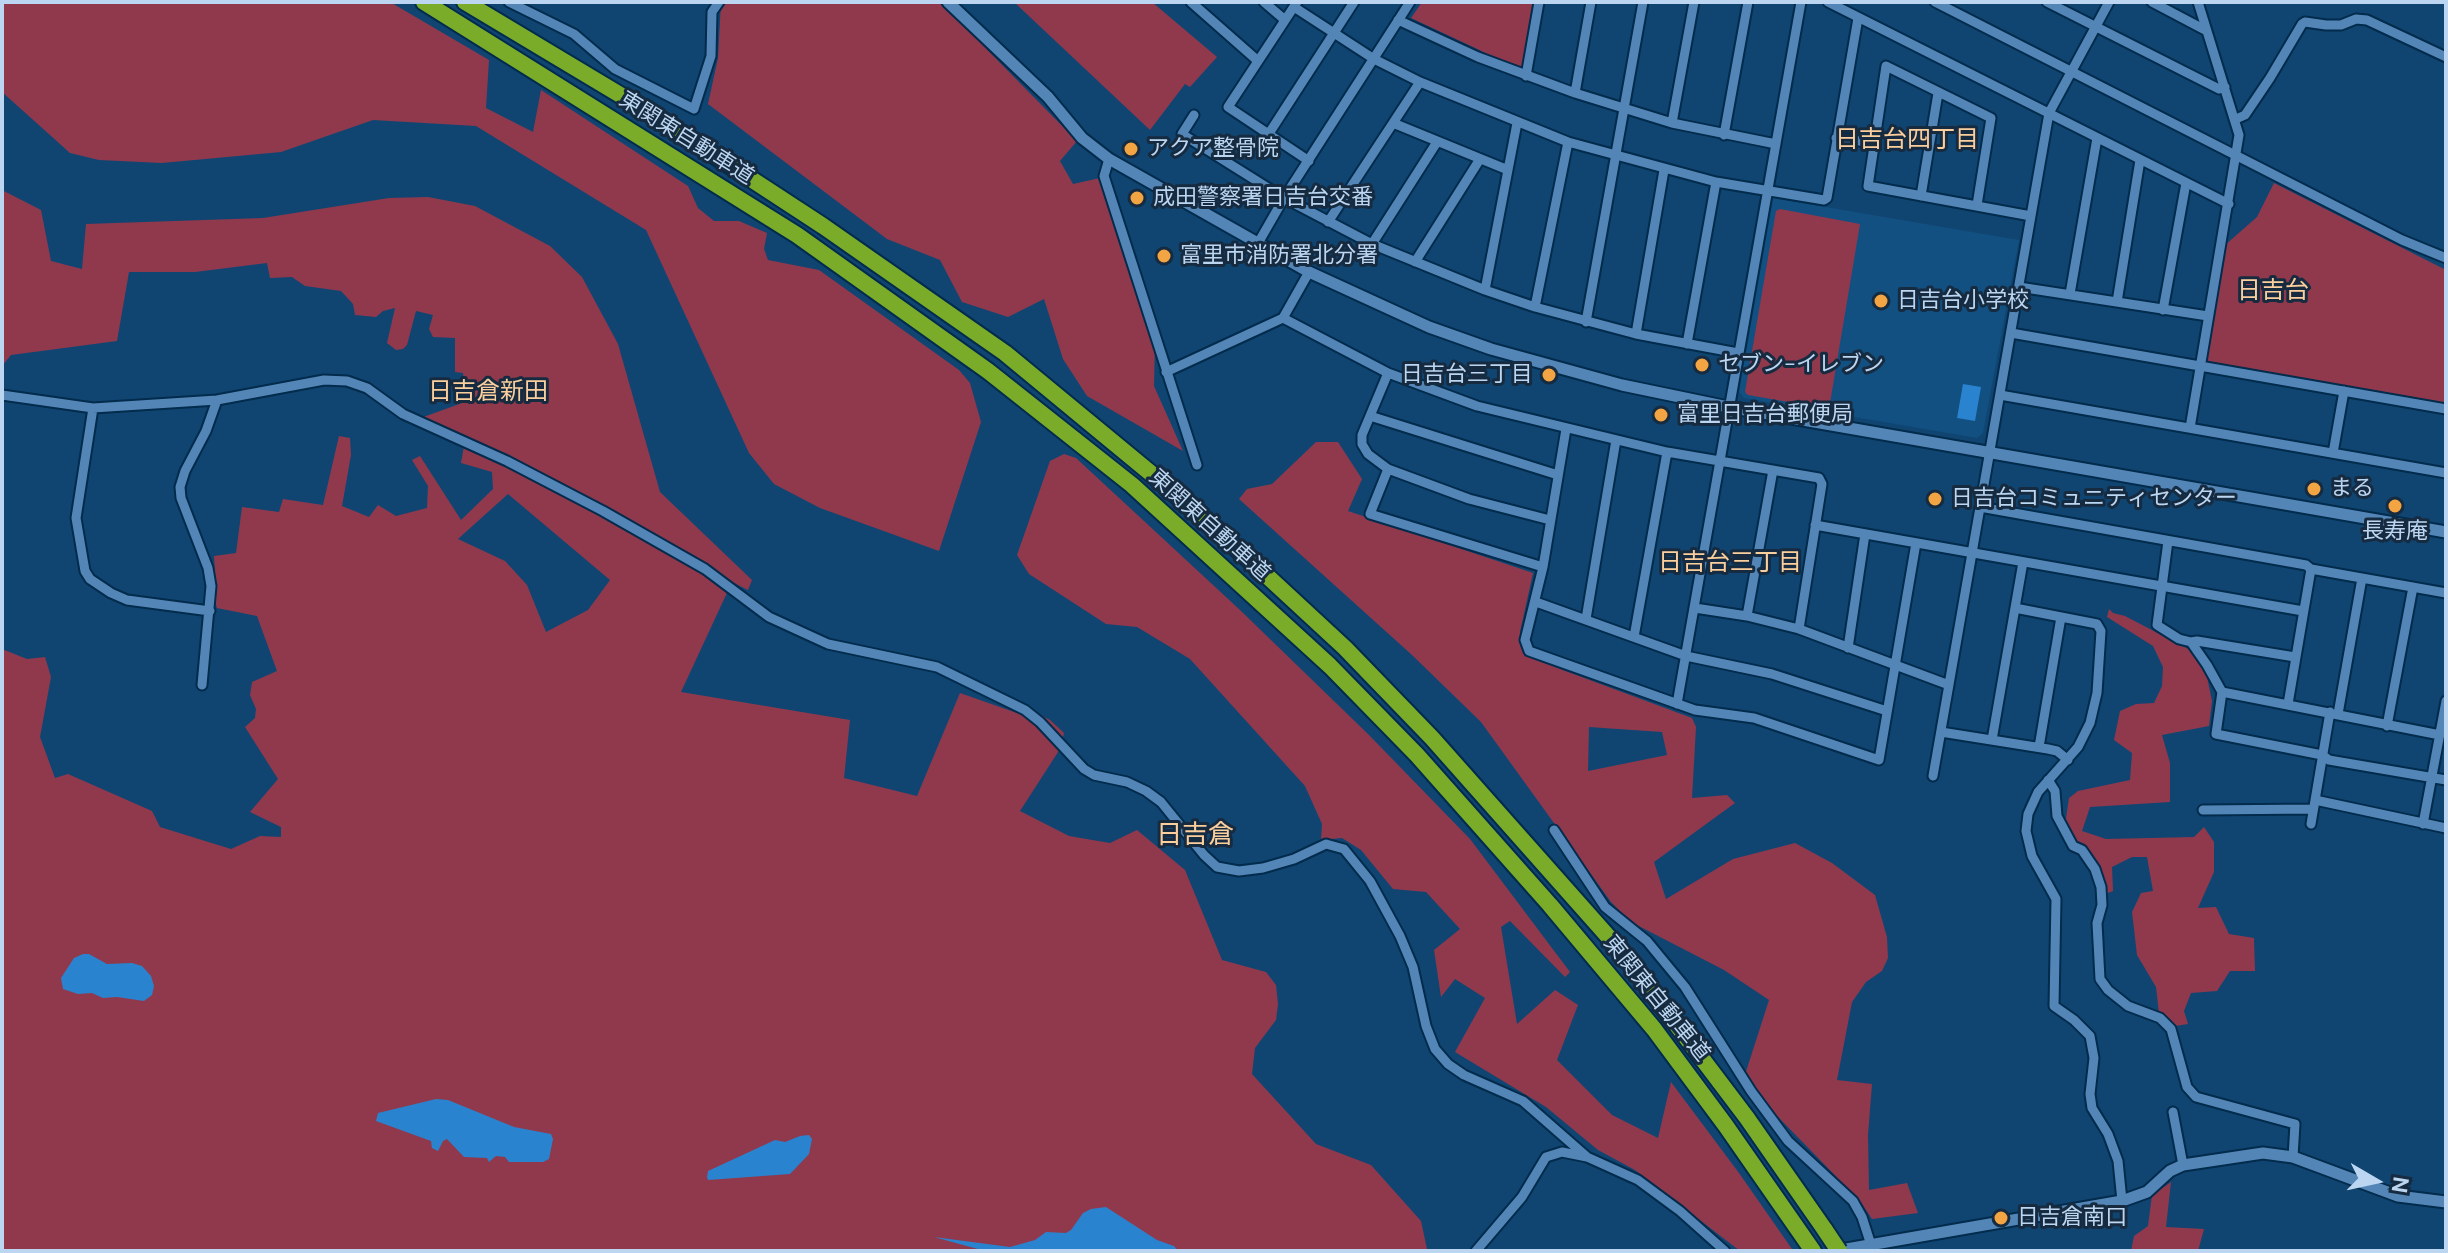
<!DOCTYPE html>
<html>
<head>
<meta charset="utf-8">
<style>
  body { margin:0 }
  #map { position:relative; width:2448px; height:1253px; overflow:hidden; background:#104572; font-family:"DM Sans",sans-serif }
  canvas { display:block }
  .frame { position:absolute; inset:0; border:4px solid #bcd6f1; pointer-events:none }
  .north { position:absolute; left:2336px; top:1141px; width:80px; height:80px; -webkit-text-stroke:6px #162b40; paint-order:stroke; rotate:99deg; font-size:22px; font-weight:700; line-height:32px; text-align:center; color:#bcd6f1 }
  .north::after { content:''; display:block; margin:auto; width:28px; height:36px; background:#bcd6f1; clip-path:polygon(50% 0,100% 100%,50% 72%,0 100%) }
</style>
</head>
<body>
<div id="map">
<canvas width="2448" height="1253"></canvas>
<div class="frame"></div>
<div class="north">N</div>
</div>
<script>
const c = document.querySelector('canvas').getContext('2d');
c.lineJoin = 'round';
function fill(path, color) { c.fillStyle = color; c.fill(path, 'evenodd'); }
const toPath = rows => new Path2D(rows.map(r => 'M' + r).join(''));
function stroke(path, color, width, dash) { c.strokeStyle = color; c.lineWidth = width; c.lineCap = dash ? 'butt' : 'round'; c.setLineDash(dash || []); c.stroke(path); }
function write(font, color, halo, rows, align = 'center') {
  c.font = font + ' "DM Sans","Noto Sans JP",sans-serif'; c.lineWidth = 6; c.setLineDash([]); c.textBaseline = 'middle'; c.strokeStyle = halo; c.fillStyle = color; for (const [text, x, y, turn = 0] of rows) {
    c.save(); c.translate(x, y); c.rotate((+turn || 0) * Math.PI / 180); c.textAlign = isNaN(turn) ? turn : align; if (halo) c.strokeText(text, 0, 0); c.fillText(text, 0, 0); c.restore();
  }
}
fill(toPath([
  [1773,198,2019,240,1983,433,1977,438,1744,398,1739,392]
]), '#125082');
fill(toPath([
  [2,2,390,2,489,60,486,108,533,132,541,90,688,186,698,208,714,221,739,221,767,233,764,249,768,260,819,270,959,370,970,383,981,422,939,551,820,508,774,484,749,453,646,230,476,126,373,120,281,152,162,163,99,160,70,153,2,92],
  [721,2,953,2,948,10,1077,141,1060,161,1073,184,1100,178,1155,343,1154,386,1183,451,1087,396,1063,359,1044,299,1008,317,962,302,940,260,887,239,708,104,718,58],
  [1014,2,1152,2,1217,57,1190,87,1185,84,1150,130],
  [1422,2,1535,2,1524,71,1411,18],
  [2274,183,2446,270,2446,408,2203,363,2224,246,2257,217],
  [2,190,41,210,51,261,82,269,86,224,263,218,389,198,428,197,475,206,550,246,582,277,618,344,660,492,752,580,748,590,732,582,681,692,850,720,844,778,917,796,960,693,1017,713,1031,710,1050,720,1064,733,1060,749,1020,811,1069,836,1110,843,1137,830,1185,870,1222,960,1266,972,1276,985,1278,1004,1276,1020,1255,1048,1252,1074,1316,1144,1371,1165,1421,1221,1427,1249,1434,1251,2,1251,2,649,27,659,45,657,51,677,40,737,55,778,68,774,152,811,160,827,231,849,260,836,281,837,281,827,250,812,278,779,245,727,255,718,256,709,250,695,252,682,277,671,257,616,217,608,206,574,215,571,214,556,236,553,242,507,279,512,283,499,323,505,339,436,350,438,351,455,342,506,369,517,378,505,396,516,427,508,428,486,412,460,420,456,461,520,493,489,492,472,461,463,465,440,418,419,462,403,465,394,463,373,455,372,455,338,433,337,429,329,433,315,416,311,407,345,403,349,396,350,387,343,395,308,383,311,376,317,355,315,353,304,341,291,305,286,292,277,270,278,267,263,195,272,129,272,117,341,11,355,2,366],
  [508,494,610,580,588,610,546,632,527,585,505,561,458,539],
  [1780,209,1860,224,1829,409,1748,395,1745,392,1776,211],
  [1316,442,1338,442,1362,479,1348,511,1533,573,1520,632,1525,656,1692,718,1696,727,1692,798,1727,795,1735,803,1654,862,1666,899,1733,859,1795,843,1832,863,1875,895,1887,937,1888,958,1882,971,1866,982,1852,1002,1837,1080,1872,1084,1868,1135,1869,1190,1907,1183,1918,1213,1872,1219,1860,1201,1743,1081,1769,1000,1724,970,1631,922,1611,902,1481,722,1412,655,1239,499,1247,489,1272,484],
  [1589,727,1662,732,1667,755,1588,771],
  [1064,454,1076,458,1240,610,1368,734,1470,839,1570,972,1565,977,1510,921,1501,927,1517,1024,1555,990,1578,1005,1557,1060,1612,1115,1658,1138,1671,1082,1739,1173,1792,1249,1740,1251,1635,1170,1598,1150,1546,1107,1455,1052,1485,998,1455,979,1441,997,1434,950,1460,929,1426,892,1393,889,1361,850,1342,838,1321,840,1322,824,1305,786,1190,659,1137,627,1106,624,1029,574,1017,555,1050,461],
  [2109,609,2113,613,2125,616,2194,652,2206,672,2212,701,2209,726,2162,735,2170,763,2170,802,2090,807,2082,831,2106,839,2194,837,2204,827,2214,842,2214,872,2198,908,2216,907,2229,934,2254,938,2255,971,2230,971,2217,991,2191,993,2184,1011,2188,1024,2175,1026,2170,1019,2159,1013,2156,987,2137,955,2132,912,2141,893,2153,891,2147,857,2132,857,2112,867,2113,891,2105,894,2098,866,2089,851,2076,844,2065,825,2069,798,2078,791,2130,780,2132,753,2114,740,2120,711,2136,704,2154,703,2162,686,2163,667,2153,646,2107,617],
  [2171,1182,2166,1227,2204,1229,2198,1251,2131,1251,2134,1236,2148,1226,2152,1195]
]), '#90394d');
fill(toPath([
  [1963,384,1981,387,1975,421,1957,418],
  [83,954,89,954,107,964,132,963,142,966,151,976,154,986,152,995,144,1001,117,997,103,998,92,993,78,994,63,989,61,978,74,958],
  [436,1099,448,1100,514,1127,551,1134,553,1139,549,1159,543,1162,509,1162,505,1157,496,1156,489,1162,487,1158,464,1157,447,1139,443,1141,438,1151,432,1148,431,1141,376,1121,378,1113],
  [809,1135,812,1139,809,1154,790,1174,708,1180,707,1177,708,1171,775,1140,785,1142,800,1136],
  [1106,1207,1157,1240,1174,1246,1178,1251,985,1251,934,1237,1010,1247,1035,1240,1046,1232,1066,1233,1071,1230,1083,1213,1091,1209]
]), '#2a83ce');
const minor = toPath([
  [509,2,574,34,615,69,694,109,711,56,712,12,719,2],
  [1191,2,1258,61],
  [1264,2,1285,20],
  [1297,2,1228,107,1309,161],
  [1828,2,2229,204],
  [1935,2,2402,240,2446,258],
  [2047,2,2219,89,2225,87],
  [2152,2,2207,31],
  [1294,7,1374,59,1420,82,1568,142,1716,182,1824,200,1827,198,1858,18],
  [1398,20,1478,57,1575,93,1672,123,1776,144],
  [1526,76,1539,2],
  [1575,93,1591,2],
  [1194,115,1182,134,1284,198,1372,244,1485,290,1535,307,1636,334,1738,353],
  [2236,119,2245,115,2270,78,2302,24,2305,22,2326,25,2341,25,2356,19,2367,20,2446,57],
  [1393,123,1508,170],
  [1672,123,1694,2],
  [1268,135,1354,2],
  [1724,135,1748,2],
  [1836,138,1875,143],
  [1109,159,1104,176,1197,465],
  [1921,196,1938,93],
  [1977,205,1991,118,1886,66,1868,186,2031,216],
  [1328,222,1420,82],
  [1372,244,1437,142],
  [1257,245,1284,198,1410,2],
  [1415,262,1480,159],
  [2019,287,2208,316],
  [1485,290,1517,123],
  [2070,294,2097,138],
  [2117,302,2140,160],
  [1535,307,1568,142],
  [2163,310,2186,183],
  [1283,318,1388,373,1477,406,1667,452,1819,478,1822,484,1799,629],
  [1586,322,1643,2],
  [2011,333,2446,409],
  [1636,334,1664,170],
  [1687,344,1716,182],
  [1166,372,1283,318,1309,272],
  [1388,373,1362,435,1362,444,1368,454,1388,469,1370,514,1543,567],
  [2,395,93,408,217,400,324,380,347,381,367,388,403,414,507,461,603,511,705,569,769,617,828,644,937,667,1025,710,1040,722,1084,769,1094,775,1127,782,1146,791,1161,802,1204,855,1217,867,1239,871,1263,868,1294,859,1326,844,1344,849,1370,881,1400,936,1413,967,1426,1026,1435,1049,1448,1064,1464,1075,1523,1101,1587,1157],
  [2000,395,2446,473],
  [93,408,76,518,85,571,90,579,111,593,127,600,210,611],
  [1370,416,1558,475],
  [2190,428,2239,135,2198,2],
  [1566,429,1543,567,1525,640,1529,651,1695,710,1754,718,1879,760,1916,543],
  [2333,453,2344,391],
  [1388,469,1469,499,1550,520],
  [1980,507,2306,565,2311,569,2446,593],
  [1815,525,2303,611],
  [2168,541,2157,625,2179,639,2191,642,2207,665,2222,692,2216,734,2322,755,2329,760,2446,780],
  [1536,602,1686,656,1772,674,1887,711],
  [1695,608,1747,616,1799,629,1949,685],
  [2015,608,2097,624,2101,631,2097,693,2090,723,2078,747,2038,792,2028,814,2026,831,2032,856,2056,899,2054,1006,2074,1020,2090,1036,2094,1058,2090,1094,2092,1108,2108,1134,2118,1161,2122,1201],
  [1747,616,1773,470],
  [1586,619,1616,440],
  [1634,637,1667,452],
  [2191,642,2197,641,2295,657],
  [1848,648,1865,534],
  [202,685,211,586,208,568,181,498,180,487,185,471,206,431,217,400],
  [2222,692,2440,735],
  [1677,704,1801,2],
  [2288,704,2311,569],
  [2338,714,2362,578],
  [2387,726,2413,587],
  [1941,732,2048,749,2057,751,2068,760],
  [1992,740,2023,562],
  [2039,747,2061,617],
  [1933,776,2049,113,2109,2],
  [2048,780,2055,791,2057,816,2073,846,2082,850,2095,869,2101,887,2102,905,2097,923,2100,979,2108,990,2128,1006,2160,1018,2171,1029,2187,1087,2196,1097,2295,1124,2293,1157],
  [2315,800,2446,828],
  [2203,810,2313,809],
  [2311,824,2330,712],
  [2423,824,2446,701],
  [1554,830,1605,907,1647,941,1685,987,1751,1091,1788,1141,1853,1201,1862,1217,1873,1251],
  [2173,1112,2183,1165],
  [1476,1251,1522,1197,1546,1157,1562,1152,1587,1157,1638,1180,1680,1211,1725,1251]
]);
const tertiary = toPath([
  [948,2,1048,97,1082,138,1109,159,1309,272,1429,327,1491,349,1622,385,1728,407,2446,532],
  [1835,1251,2122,1201,2147,1192,2170,1171,2183,1165,2263,1153,2293,1157,2398,1196,2446,1202]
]);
const motorway = toPath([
  [424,2,797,235,988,371,1132,485,1330,666,1417,755,1550,905,1654,1029,1726,1126,1813,1251],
  [465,2,632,102,745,175,823,226,1005,353,1165,485,1252,562,1345,648,1432,738,1620,950,1747,1118,1825,1230]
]);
stroke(minor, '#022b4c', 13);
stroke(tertiary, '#022b4c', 15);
stroke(motorway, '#022b4c', 20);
stroke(minor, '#5386b7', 9);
stroke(tertiary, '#5386b7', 11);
stroke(motorway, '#7aac29', 16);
const motorwayBridge = toPath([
  [1825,1230,1839,1251]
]);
stroke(motorwayBridge, '#022b4c', 20, []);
stroke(motorwayBridge, '#7aac29', 16);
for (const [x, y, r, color] of [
  [1131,149,8,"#f2a542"],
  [1137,198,8,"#f2a542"],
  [1164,256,8,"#f2a542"],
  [1881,301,8,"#f2a542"],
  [1702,365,8,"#f2a542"],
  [1549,375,8,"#f2a542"],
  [1661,415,8,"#f2a542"],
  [2314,489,8,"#f2a542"],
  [1935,499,8,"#f2a542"],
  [2395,506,8,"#f2a542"],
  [2001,1218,8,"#f2a542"]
]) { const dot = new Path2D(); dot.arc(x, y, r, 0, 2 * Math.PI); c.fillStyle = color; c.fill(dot); stroke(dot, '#162b40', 3); }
write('22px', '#bcd6f1', '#162b40', [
  ["東関東自動車道",686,139,32],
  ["東関東自動車道",1209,526,42],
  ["東関東自動車道",1656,999,51]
]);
write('22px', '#bcd6f1', '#162b40', [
  ["アクア整骨院",1147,149],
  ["成田警察署日吉台交番",1153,198],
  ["富里市消防署北分署",1180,256],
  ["日吉台小学校",1897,301],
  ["セブン-イレブン",1718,365],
  ["日吉台三丁目",1533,375,"right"],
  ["富里日吉台郵便局",1677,415],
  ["まる",2330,489],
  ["日吉台コミュニティセンター",1951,499],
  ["長寿庵",2395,532,"center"],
  ["日吉倉南口",2017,1218]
], 'left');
write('24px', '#face9d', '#162b40', [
  ["日吉台四丁目",1907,141],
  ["日吉台",2273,292],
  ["日吉倉新田",488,393],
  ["日吉台三丁目",1730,564]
]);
write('26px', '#face9d', '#162b40', [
  ["日吉倉",1195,836]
]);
</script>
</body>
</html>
